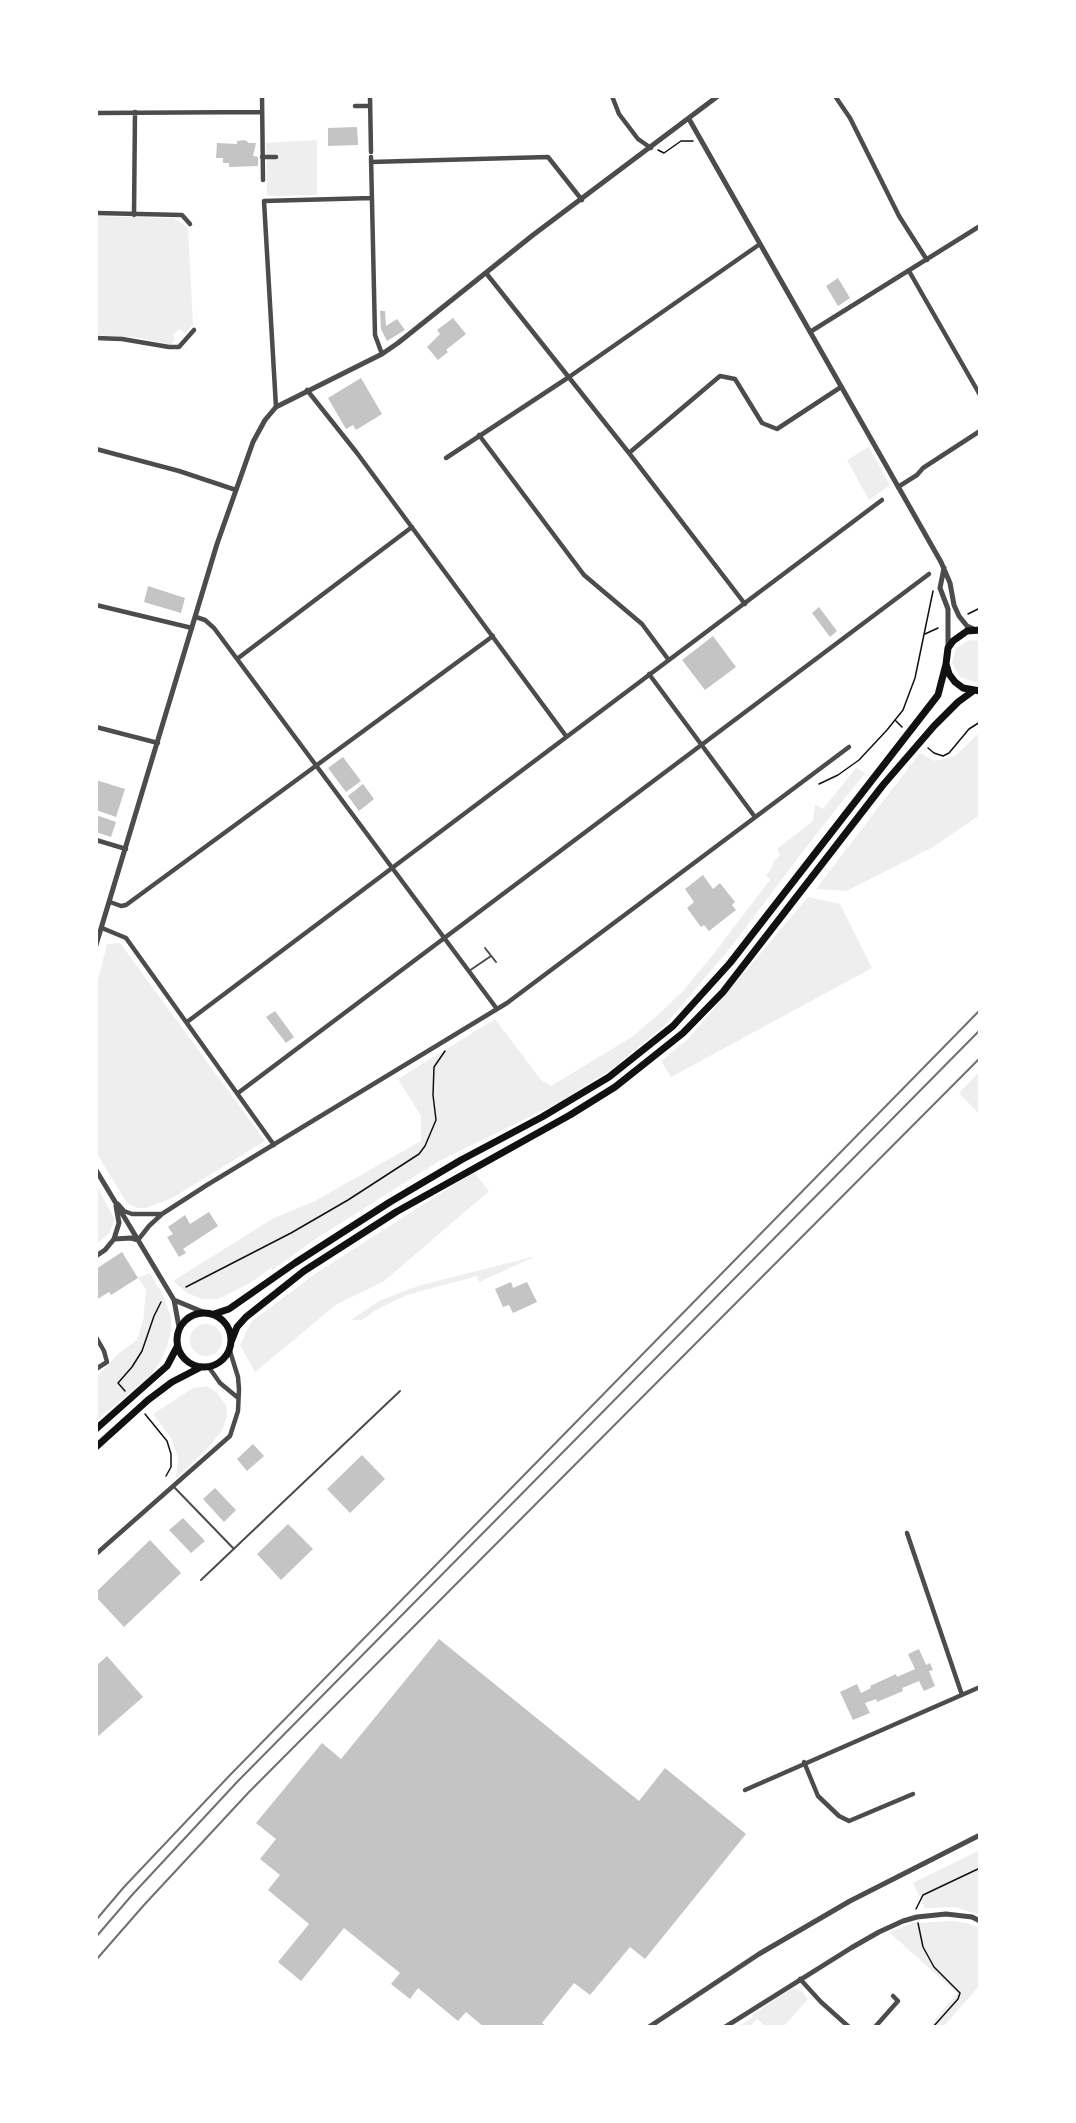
<!DOCTYPE html>
<html>
<head>
<meta charset="utf-8">
<style>
  body { margin:0 }
  #map { position:relative; width:1076px; height:2123px; overflow:hidden; background:#fff; font-family:Cabin,sans-serif }
  canvas { display:block }
  .frame { position:absolute; inset:0; border:98px solid #fff; pointer-events:none }
</style>
</head>
<body>
<div id="map">
<canvas width="1076" height="2123"></canvas>
<div class="frame"></div>
</div>
<script>
const c = document.querySelector('canvas').getContext('2d');
c.lineJoin = 'round';
function fill(path, color) { c.fillStyle = color; c.fill(path, 'evenodd'); }
const toPath = rows => new Path2D(rows.map(r => 'M' + r).join(''));
function stroke(path, color, width, dash) { c.strokeStyle = color; c.lineWidth = width; c.lineCap = dash ? 'butt' : 'round'; c.setLineDash(dash || []); c.stroke(path); }
fill(toPath([
  [317,140,317,195,267,196,266,143],
  [96,216,173,218,182,223,188,229,193,325,185,333,179,329,173,335,175,339,171,345,141,338,96,335],
  [869,447,890,485,869,500,847,460],
  [969,640,980,641,980,681,974,682,960,677,952,663,956,648],
  [980,732,980,815,933,847,846,891,816,889,920,753,935,761,955,756],
  [856,768,865,773,817,833,731,947,665,1025,612,1069,558,1103,439,1161,314,1240,272,1270,271,1268,250,1283,218,1299,202,1299,187,1293,173,1281,274,1218,315,1201,421,1141,421,1116,398,1079,495,1019,541,1080,551,1086,632,1037,659,1014,683,991,708,961,770,880,766,875,771,869,774,861,780,855,777,849,813,821,815,805,823,809],
  [808,897,840,904,872,968,671,1077,661,1061,688,1039],
  [120,943,265,1141,172,1198,146,1208,138,1208,127,1203,96,1152,96,988,107,944],
  [980,1071,980,1115,959,1093],
  [474,1172,489,1191,383,1282,337,1304,255,1372,240,1345,251,1322,315,1274],
  [96,1185,115,1220,109,1233,96,1245],
  [536,1256,479,1282,477,1276,407,1295,379,1308,362,1320,351,1320,379,1301,418,1286],
  [150,1273,162,1293,171,1317,171,1331,167,1347,160,1362,151,1375,96,1421,96,1378,119,1353,137,1340,143,1322,146,1289,138,1278],
  '190 1340a16 16 0 1 1 32 0a16 16 0 1 1-32 0Z',
  [207,1386,216,1392,226,1405,227,1416,223,1429,208,1448,176,1478,178,1458,171,1438,153,1414,193,1388],
  [980,1850,980,1915,955,1907,925,1908,913,1883],
  [952,1921,968,1923,980,1928,980,1985,943,2027,929,2027,957,1993,889,1932,913,1923],
  [793,1988,801,1991,808,1999,783,2027,766,2027,757,2019,749,2027,738,2027,753,2017,752,2015]
]), '#eee');
fill(toPath([
  [357,127,358,145,328,146,328,128],
  [245,140,249,143,256,143,253,156,258,157,258,166,229,167,229,163,223,163,223,158,216,158,217,143,237,144,237,141],
  [838,278,850,298,838,306,826,286],
  [380,311,385,311,386,326,397,319,405,330,387,341,381,329],
  [453,318,466,334,446,350,448,352,438,360,427,347,440,334,437,330],
  [361,378,382,414,356,430,353,425,346,429,328,398],
  [148,586,185,598,181,613,144,602],
  [819,607,837,631,830,637,812,613],
  [713,636,736,667,705,690,682,660],
  [343,757,361,781,346,792,328,768],
  [96,780,125,789,116,817,96,810],
  [363,784,374,799,359,811,348,796],
  [96,815,116,822,111,837,96,832],
  [703,875,713,889,720,883,735,902,732,905,736,910,709,931,704,925,701,927,687,908,694,902,685,889],
  [275,1011,294,1037,286,1043,266,1017],
  [209,1212,218,1226,183,1249,186,1253,179,1257,167,1237,173,1234,168,1227,185,1215,190,1224],
  [122,1252,138,1278,111,1295,109,1292,96,1300,96,1269],
  [511,1282,513,1288,527,1282,537,1302,513,1313,509,1305,503,1307,495,1289],
  [253,1444,264,1456,247,1471,237,1459],
  [362,1455,385,1479,350,1513,327,1489],
  [215,1488,236,1510,224,1522,203,1499],
  [183,1518,205,1541,191,1553,169,1530],
  [288,1524,313,1549,281,1580,257,1554],
  [150,1540,181,1573,124,1627,96,1597,96,1592],
  [439,1639,639,1801,665,1768,746,1834,645,1959,630,1947,590,1995,574,1983,542,2023,547,2027,484,2027,466,2012,458,2021,418,1988,410,1999,391,1984,400,1973,344,1928,301,1981,278,1962,309,1924,268,1890,280,1875,260,1859,276,1839,256,1823,322,1743,341,1759],
  [919,1649,926,1665,930,1663,933,1670,929,1671,935,1686,924,1691,919,1681,902,1688,903,1691,877,1702,876,1699,865,1703,870,1713,853,1720,840,1692,857,1684,861,1693,871,1688,870,1686,896,1674,897,1677,915,1669,908,1654],
  [107,1656,143,1697,96,1738,96,1666]
]), '#c4c4c4');
stroke(toPath([
  [658,150,664,153,681,141,693,141],
  [968,614,980,608],
  [925,634,938,628],
  [896,721,902,727],
  [928,748,934,753,943,756,949,753,969,729,980,722],
  [819,784,838,775,859,760,887,730,903,710,915,678,933,591],
  [186,1287,291,1233,348,1200,419,1154,425,1146,436,1120,433,1095,434,1067,445,1051],
  [125,1391,118,1383,132,1367,142,1351,154,1316,161,1302],
  [145,1414,167,1441,171,1454,171,1467,166,1476],
  [916,1909,923,1895,980,1868],
  [918,1923,923,1947,934,1967,960,1993,958,1999,933,2027]
]), '#111', 1.5);
stroke(toPath([
  [485,948,496,962],
  [469,971,491,956],
  [174,1487,234,1549],
  [201,1580,400,1391]
]), '#4c4c4c', 2);
stroke(toPath([
  [262,96,263,180],
  [370,96,371,152],
  [612,96,619,114,638,139,651,148],
  [835,96,850,118,899,216,927,260],
  [355,106,370,106],
  [96,113,262,112],
  [262,157,276,157],
  [371,157,375,335,382,354],
  [371,162,548,157,582,200],
  [96,213,182,215,190,224],
  [134,215,135,112],
  [909,271,980,395],
  [486,273,629,453,745,604],
  [810,332,980,226],
  [96,338,122,339,169,347,179,347,194,330],
  [307,390,357,453,566,736],
  [276,407,264,201,372,198],
  [479,435,584,575,642,624,668,659],
  [96,449,179,471,236,490],
  [629,453,720,376,735,379,762,423,777,429,841,387],
  [446,458,569,377,760,244],
  [898,487,917,475,923,468,980,431],
  [96,605,192,628],
  [196,617,205,620,214,628,497,1009],
  [237,659,412,527],
  [649,674,755,817],
  [96,727,158,743],
  [96,840,126,849],
  [110,902,121,906,126,905,493,636],
  [102,928,126,938,274,1145],
  [187,1022,882,500],
  [238,1093,929,574],
  [118,1204,124,1211,132,1214,162,1214],
  [138,1240,149,1226,162,1214,207,1185,507,1003,849,747],
  [96,1337,104,1351,107,1362,96,1369],
  [208,1366,220,1383,237,1397],
  [907,1533,962,1695],
  [96,1554,230,1436,238,1411,239,1389,238,1377,229,1348],
  [804,1762,818,1796,839,1816,849,1821,913,1794],
  [745,1790,980,1687],
  [800,1979,821,2002,849,2027],
  [875,2027,898,2001,893,1996]
]), '#4c4c4c', 4.5);
stroke(toPath([
  [689,119,941,562,950,583,954,605,959,616,967,626,976,630],
  [944,568,940,588,948,609,948,648],
  [96,945,217,544,253,442,265,420,276,407,382,354,398,343,533,235,718,96],
  [96,1170,174,1300,179,1327],
  [114,1239,131,1238,138,1240],
  [96,1256,105,1250,114,1239,119,1223,116,1206],
  [174,1300,203,1312],
  [649,2027,759,1954,850,1901,980,1835],
  [725,2027,851,1948,879,1932,903,1921,917,1917,946,1914,972,1917,980,1921]
]), '#4c4c4c', 5);
stroke(toPath([
  [980,630,967,631,953,641,948,648,946,664,949,674,955,682,963,688,980,691],
  '177 1340a27 27 0 1 1 54 0a27 27 0 1 1-54 0Z',
  [214,1314,229,1309,295,1263,390,1202,461,1160,542,1117,609,1077,673,1026,730,963,938,695,946,664],
  [231,1342,237,1327,246,1317,304,1271,396,1212,570,1115,615,1087,683,1033,723,992,883,785,934,726,958,702,973,691],
  [96,1429,167,1366,177,1347],
  [96,1447,148,1400,172,1382,201,1367]
]), '#111', 7);
stroke(toPath([
  [96,1920,124,1887,231,1774,980,1010],
  [96,1937,132,1895,238,1781,980,1030],
  [96,1960,144,1905,249,1792,980,1058]
]), '#707070', 2);
</script>
</body>
</html>
